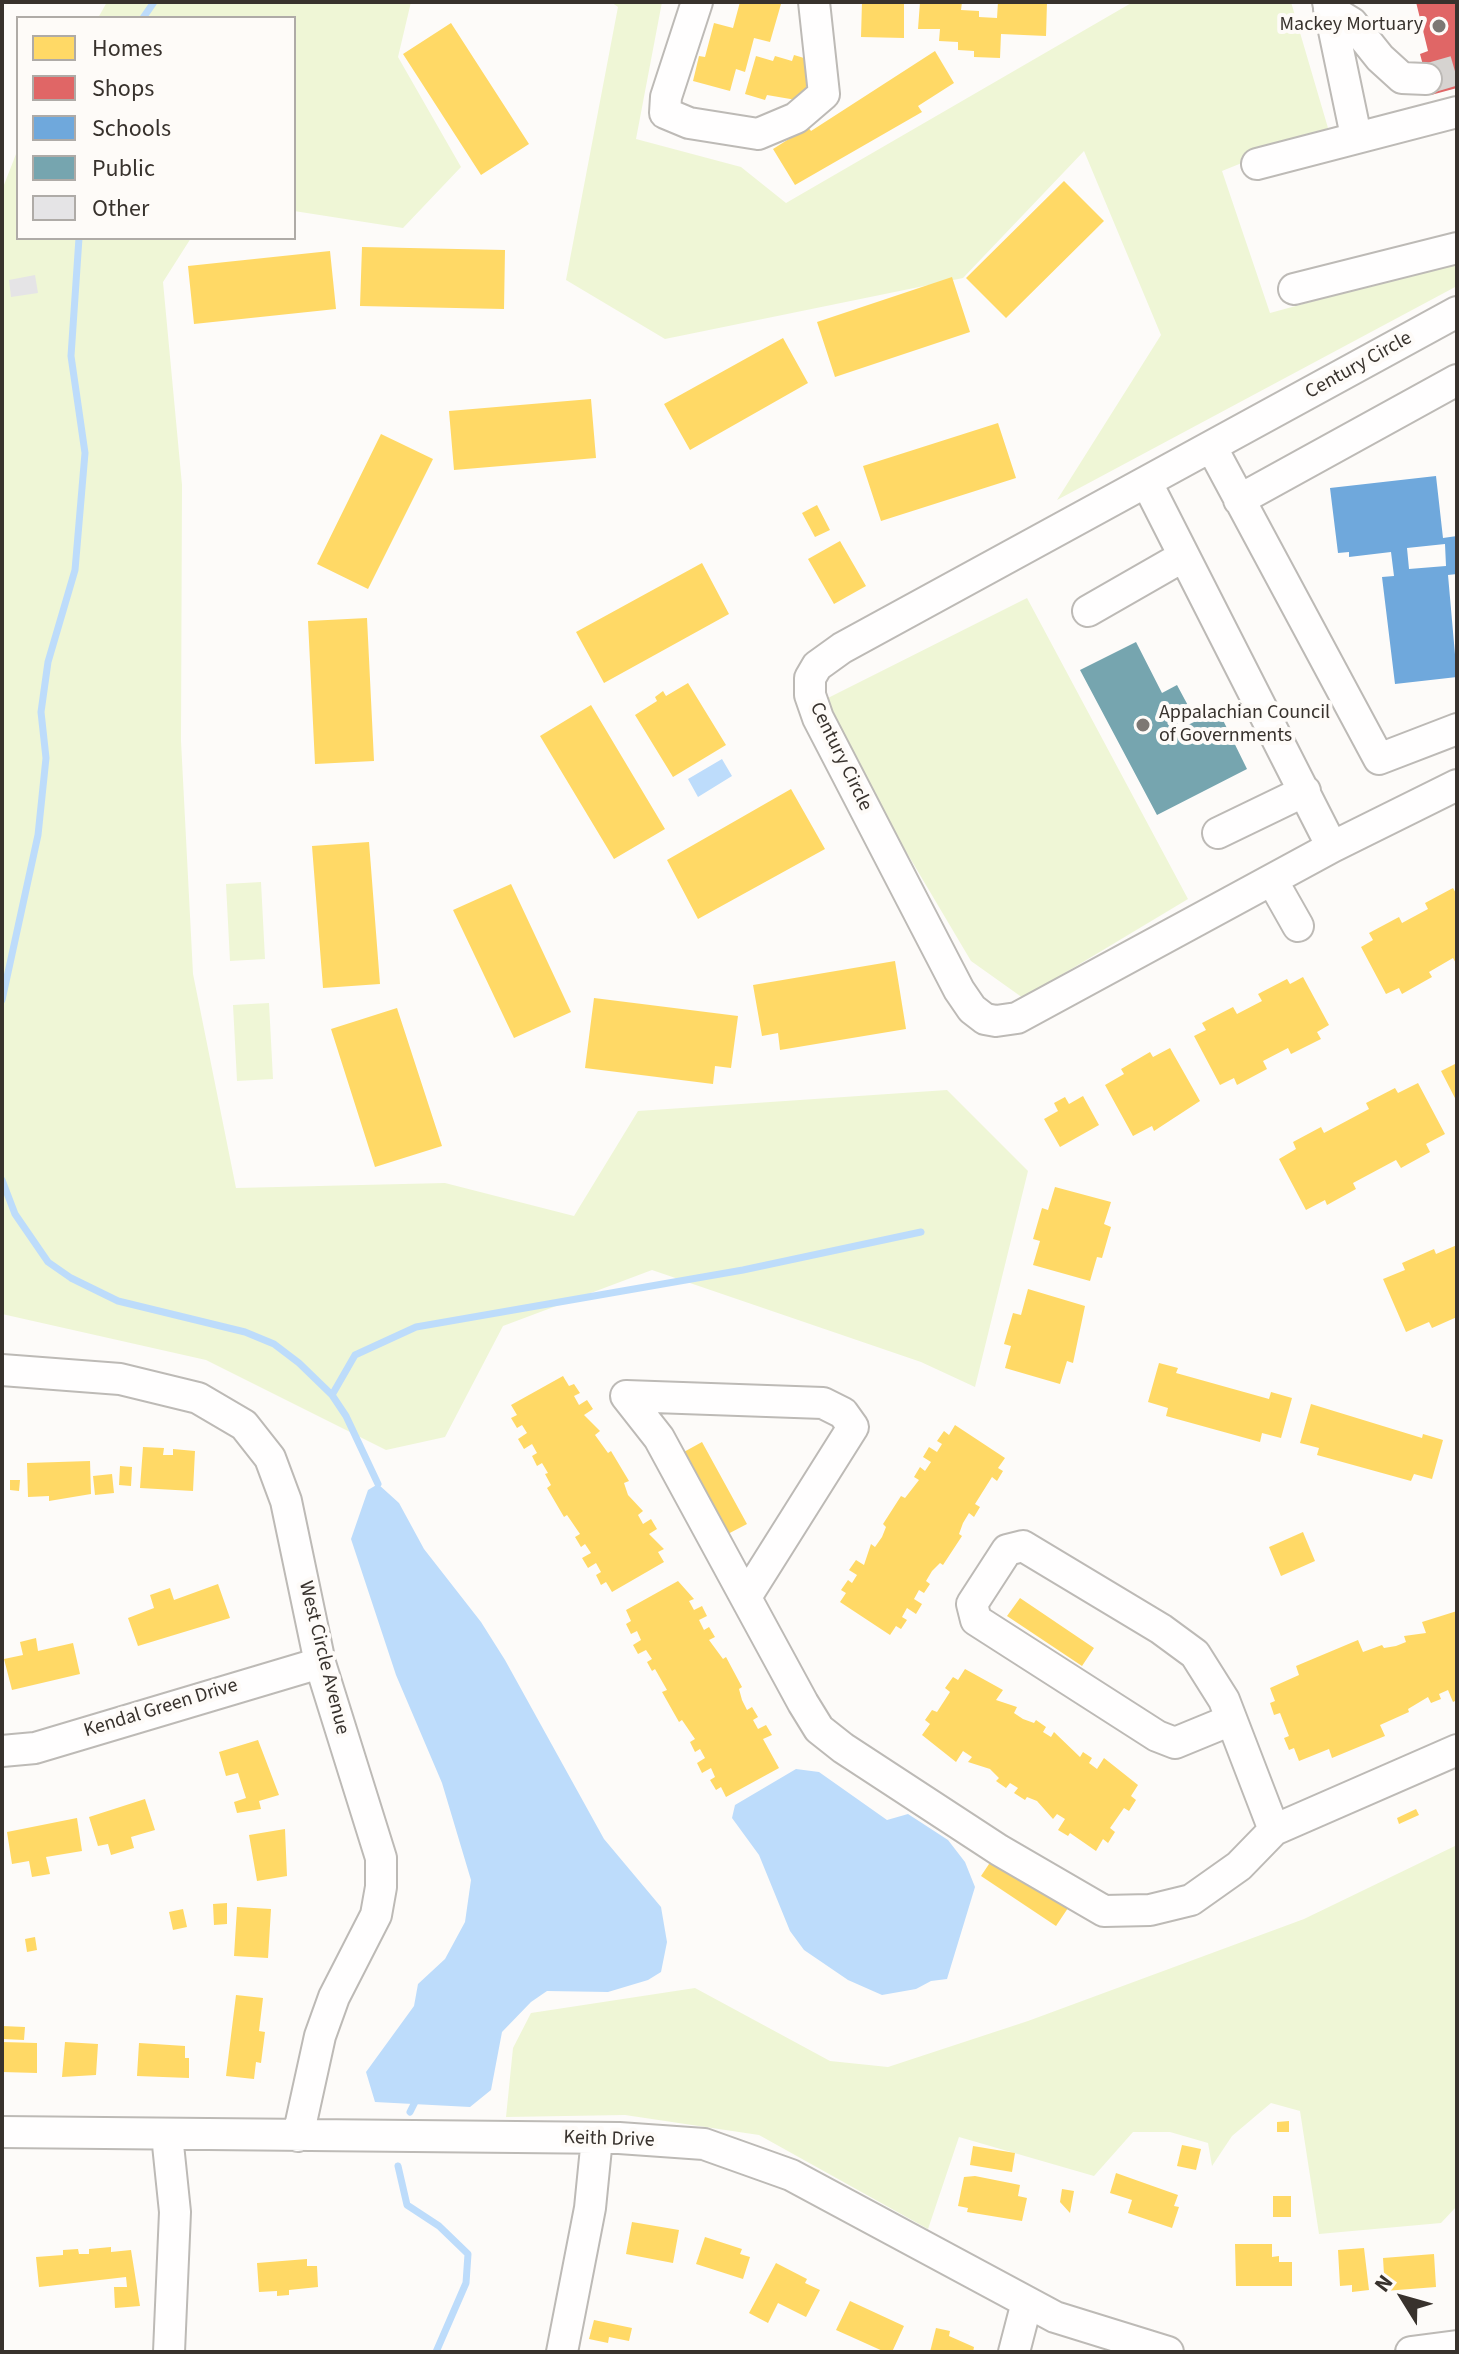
<!DOCTYPE html>
<html>
<head>
<meta charset="utf-8">
<style>
  body { margin:0 }
  #map { position:relative; width:1459px; height:2354px; overflow:hidden; background:#fdfbf9; font-family:"Source Sans 3",sans-serif }
  canvas { display:block }
  .frame { position:absolute; inset:0; border:4px solid #38322d; pointer-events:none }
  .legend { position:absolute; left:16px; top:16px; width:280px; height:224px; box-sizing:border-box; background:#fefbf8; border:2px solid #afaba7; margin:0; padding:10px 14px; list-style:none; font-size:24px; color:#38322d }
  .legend li { display:flex; align-items:center; gap:16px; height:40px }
  .legend b { width:40px; border:2px solid #afaba7 }
  .north { position:absolute; left:1363px; top:2258px; width:80px; height:80px; -webkit-text-stroke:6px #fefbf8; paint-order:stroke; rotate:307deg; font-size:22px; font-weight:700; line-height:32px; text-align:center; color:#38322d }
  .north::after { content:''; display:block; margin:auto; width:28px; height:36px; background:#38322d; clip-path:polygon(50% 0,100% 100%,50% 72%,0 100%) }
</style>
</head>
<body>
<div id="map">
<canvas width="1459" height="2354"></canvas>
<div class="frame"></div>
<ul class="legend">
<li><b style="height:22px;background:#ffd966"></b>Homes</li>
<li><b style="height:22px;background:#e06666"></b>Shops</li>
<li><b style="height:22px;background:#6fa8dc"></b>Schools</li>
<li><b style="height:22px;background:#76a5af"></b>Public</li>
<li><b style="height:22px;background:#e5e4e6"></b>Other</li>
</ul>
<div class="north">N</div>
</div>
<script>
const c = document.querySelector('canvas').getContext('2d');
c.lineJoin = 'round';
function fill(path, color) { c.fillStyle = color; c.fill(path, 'evenodd'); }
const toPath = rows => new Path2D(rows.map(r => 'M' + r).join(''));
function stroke(path, color, width, dash) { c.strokeStyle = color; c.lineWidth = width; c.lineCap = dash ? 'butt' : 'round'; c.setLineDash(dash || []); c.stroke(path); }
function write(font, color, halo, rows, align = 'center') {
  c.font = font + ' "Source Sans 3",sans-serif'; c.lineWidth = 8; c.setLineDash([]); c.textBaseline = 'middle'; c.strokeStyle = halo; c.fillStyle = color; for (const [text, x, y, turn = 0] of rows) {
    c.save(); c.translate(x, y); c.rotate((+turn || 0) * Math.PI / 180); c.textAlign = isNaN(turn) ? turn : align; if (halo) c.strokeText(text, 0, 0); c.fillText(text, 0, 0); c.restore();
  }
}
fill(toPath([
  [107,2,411,2,398,57,461,167,403,228,294,211,294,18,98,18],
  [611,2,662,2,636,139,741,167,786,203,1133,2,1291,2,1328,128,1222,171,1270,313,1457,262,1457,286,1057,500,1161,335,1084,151,963,278,665,339,566,280,618,7],
  [18,149,18,238,191,238,163,282,182,485,181,741,193,974,236,1188,445,1183,574,1216,638,1111,947,1090,1028,1171,975,1387,921,1362,652,1270,503,1326,445,1437,386,1450,206,1360,2,1314,2,190],
  [1027,598,1188,899,1023,998,971,961,818,703],
  [261,882,265,959,230,961,226,884],
  [269,1003,273,1079,237,1081,233,1005],
  [1457,1845,1457,2206,1441,2223,1319,2234,1300,2111,1271,2103,1232,2136,1212,2166,1208,2143,1170,2132,1133,2132,1094,2176,959,2137,928,2229,759,2135,625,2115,506,2117,513,2048,531,2013,695,1988,830,2061,888,2067,1028,2021,1304,1919]
]), '#eff6d6');
fill(toPath([
  [722,759,732,776,698,797,688,779],
  [378,1484,399,1503,424,1549,481,1622,505,1660,604,1839,661,1907,667,1942,661,1972,648,1980,608,1992,547,1991,531,2002,502,2032,491,2090,470,2107,375,2102,366,2072,414,2006,418,1984,445,1959,465,1922,471,1880,442,1783,396,1675,351,1539,368,1490],
  [796,1769,819,1772,887,1820,908,1814,948,1840,965,1862,975,1887,947,1979,931,1981,916,1989,882,1995,848,1980,804,1950,790,1931,759,1855,732,1818,735,1805]
]), '#bddcfb');
fill(toPath([
  [740,2,781,4,770,42,754,38,745,72,736,69,730,91,693,81,699,56,705,57,714,23,733,28],
  [862,2,904,2,904,38,861,37],
  [920,2,962,2,961,10,979,11,979,17,997,18,998,2,1047,2,1046,36,1001,34,1000,58,974,57,974,51,958,50,958,42,939,41,940,29,918,29],
  [451,23,529,144,481,175,403,54],
  [935,51,954,83,918,106,922,112,795,185,773,149,808,127,811,131],
  [794,55,814,61,802,101,767,95,765,100,745,94,756,56,773,61,775,56,792,61],
  [1064,181,1104,221,1006,318,966,278],
  [362,247,505,250,504,309,360,306],
  [330,251,336,309,194,324,188,266],
  [952,277,970,332,835,377,817,322],
  [783,338,808,383,690,450,664,404],
  [591,399,596,458,454,470,449,411],
  [998,423,1016,478,881,521,863,466],
  [381,434,433,459,368,589,317,564],
  [817,505,830,530,815,537,802,513],
  [840,541,866,586,834,604,808,559],
  [702,563,729,614,604,683,576,632],
  [367,618,374,761,315,764,308,621],
  [688,683,726,745,673,777,635,715,657,701,655,697,663,691,666,696],
  [591,705,665,829,614,859,540,736],
  [791,789,825,849,698,919,667,860],
  [369,842,380,984,323,988,312,846],
  [511,884,571,1012,514,1038,453,910],
  [1453,888,1457,895,1457,965,1453,958,1429,972,1432,977,1402,994,1399,988,1386,994,1361,947,1373,940,1369,933,1399,917,1402,923,1428,909,1425,903],
  [895,961,906,1029,780,1050,778,1033,762,1036,753,985],
  [1303,977,1329,1025,1317,1032,1321,1039,1291,1054,1288,1048,1263,1061,1267,1069,1237,1085,1234,1078,1220,1085,1194,1036,1206,1030,1202,1023,1233,1007,1237,1014,1262,1001,1258,994,1287,979,1290,984],
  [594,998,738,1016,731,1068,715,1066,713,1084,585,1068],
  [397,1008,442,1146,375,1167,331,1029],
  [1170,1048,1200,1101,1154,1131,1152,1126,1133,1136,1105,1085,1124,1074,1121,1069,1150,1052,1153,1057],
  [1457,1063,1457,1102,1441,1071],
  [1418,1083,1445,1134,1426,1144,1430,1152,1401,1168,1396,1160,1353,1183,1356,1189,1327,1205,1325,1200,1306,1210,1279,1159,1296,1149,1293,1142,1321,1127,1324,1133,1369,1109,1366,1103,1395,1088,1398,1093],
  [1083,1096,1099,1125,1060,1147,1044,1119,1058,1111,1054,1103,1065,1097,1069,1104],
  [1055,1187,1111,1202,1104,1224,1111,1227,1102,1258,1097,1257,1090,1281,1033,1265,1040,1241,1033,1239,1042,1208,1048,1210],
  [1457,1245,1457,1317,1432,1328,1429,1322,1406,1332,1383,1279,1405,1270,1402,1263,1434,1249,1436,1254],
  [1028,1289,1085,1306,1073,1363,1067,1361,1060,1384,1005,1368,1011,1346,1004,1344,1013,1313,1021,1315],
  [1159,1363,1178,1368,1176,1373,1269,1399,1271,1392,1292,1398,1281,1438,1262,1433,1260,1442,1166,1416,1168,1408,1148,1402],
  [563,1376,569,1386,574,1384,580,1393,574,1396,579,1405,587,1400,593,1409,584,1415,600,1431,595,1435,608,1453,611,1451,629,1481,624,1483,628,1495,643,1511,638,1515,643,1524,651,1519,657,1529,649,1534,664,1549,658,1552,664,1562,612,1592,606,1582,601,1585,596,1575,601,1572,596,1563,588,1568,582,1558,591,1553,585,1544,581,1547,575,1537,580,1534,567,1515,564,1517,547,1488,551,1485,545,1474,548,1473,542,1463,537,1466,532,1456,537,1453,532,1444,524,1449,518,1439,527,1433,522,1425,517,1428,511,1418,517,1415,511,1405],
  [1311,1404,1422,1438,1423,1434,1443,1440,1432,1479,1414,1474,1411,1481,1317,1455,1319,1448,1300,1443],
  [955,1425,1005,1458,998,1468,1003,1471,997,1481,992,1477,975,1504,980,1507,974,1517,969,1513,963,1523,959,1534,962,1536,943,1565,940,1563,932,1571,926,1581,930,1584,924,1593,919,1590,914,1599,922,1604,916,1614,907,1608,902,1617,907,1620,901,1629,896,1626,890,1635,840,1602,846,1593,841,1590,848,1580,852,1583,857,1575,849,1570,856,1560,864,1565,871,1544,875,1547,882,1537,886,1527,883,1524,901,1496,905,1498,919,1480,914,1477,920,1467,925,1471,931,1462,923,1457,929,1447,937,1452,942,1444,937,1441,944,1431,949,1435],
  [702,1442,747,1524,724,1536,682,1453],
  [143,1447,164,1448,163,1455,173,1455,173,1449,195,1451,193,1491,140,1488],
  [90,1461,91,1494,49,1501,49,1496,28,1497,27,1463],
  [120,1466,132,1467,131,1486,119,1485],
  [112,1474,114,1493,95,1495,93,1476],
  [10,1480,20,1480,19,1491,10,1490],
  [1303,1532,1315,1561,1281,1576,1269,1547],
  [678,1581,694,1599,689,1601,694,1610,702,1606,707,1616,699,1620,704,1630,709,1627,715,1637,709,1640,723,1659,726,1657,742,1687,739,1689,742,1700,747,1710,752,1707,758,1717,753,1720,758,1729,766,1725,772,1735,763,1739,779,1768,726,1797,721,1787,716,1790,710,1780,715,1777,711,1768,702,1773,697,1763,705,1758,700,1749,695,1752,690,1742,695,1739,682,1720,679,1722,662,1692,667,1690,655,1669,652,1671,647,1662,652,1659,646,1650,638,1654,633,1645,641,1640,637,1631,631,1634,626,1624,631,1621,626,1610],
  [218,1584,230,1618,138,1646,128,1618,154,1608,150,1595,170,1588,174,1600],
  [1020,1598,1094,1648,1082,1666,1007,1616],
  [1457,1611,1457,1700,1453,1702,1448,1690,1439,1694,1441,1699,1431,1703,1428,1697,1408,1709,1409,1712,1380,1725,1385,1736,1332,1758,1329,1749,1299,1761,1294,1748,1289,1750,1284,1738,1289,1736,1280,1713,1274,1715,1270,1703,1275,1701,1270,1688,1299,1675,1296,1666,1358,1640,1363,1652,1382,1645,1384,1648,1396,1646,1406,1642,1404,1636,1426,1633,1422,1622],
  [36,1638,38,1651,73,1643,80,1674,12,1690,4,1659,23,1655,20,1642],
  [965,1669,1003,1690,996,1700,1017,1707,1014,1713,1023,1719,1034,1723,1036,1720,1046,1727,1043,1732,1051,1737,1054,1732,1080,1757,1083,1752,1092,1758,1089,1763,1097,1769,1104,1758,1138,1785,1131,1796,1136,1800,1129,1811,1124,1808,1110,1828,1115,1832,1108,1843,1103,1839,1096,1851,1070,1833,1068,1836,1058,1830,1065,1819,1057,1814,1053,1819,1037,1801,1027,1797,1025,1800,1014,1793,1018,1788,1010,1783,1006,1788,996,1781,999,1778,990,1769,968,1762,972,1757,963,1751,956,1762,922,1735,930,1724,925,1720,932,1710,937,1712,950,1692,945,1688,953,1677,958,1680],
  [258,1740,279,1795,259,1801,261,1809,237,1813,234,1802,246,1798,238,1773,226,1776,219,1752],
  [145,1799,155,1830,131,1837,134,1848,111,1855,108,1844,98,1846,89,1817],
  [1416,1809,1419,1815,1399,1824,1397,1818],
  [77,1818,82,1851,46,1857,50,1874,32,1877,29,1861,12,1864,7,1832],
  [285,1829,287,1876,257,1881,249,1835],
  [993,1858,1068,1908,1056,1926,981,1876],
  [227,1903,227,1924,214,1925,213,1904],
  [237,1907,271,1909,268,1958,234,1956],
  [183,1909,187,1927,173,1930,169,1912],
  [35,1937,37,1950,27,1952,25,1939],
  [236,1995,263,1998,259,2031,265,2032,261,2063,256,2062,254,2079,226,2076],
  [2,2026,25,2027,24,2040,2,2039],
  [2,2042,37,2043,37,2073,2,2072],
  [65,2042,98,2044,96,2075,62,2077],
  [139,2043,185,2046,185,2058,189,2058,189,2078,137,2076],
  [1289,2121,1289,2132,1277,2132,1277,2122],
  [1182,2145,1201,2149,1196,2170,1177,2166],
  [973,2146,1015,2153,1012,2172,970,2165],
  [1116,2173,1178,2195,1174,2206,1179,2207,1172,2228,1128,2213,1132,2200,1110,2193],
  [975,2176,1020,2185,1018,2196,1027,2198,1022,2221,967,2212,968,2208,958,2206,964,2177],
  [1062,2189,1074,2191,1070,2213,1060,2202],
  [1273,2196,1291,2196,1291,2217,1273,2217],
  [632,2222,679,2230,673,2263,626,2254],
  [705,2237,742,2249,740,2254,750,2257,743,2279,696,2264],
  [1235,2244,1272,2244,1272,2257,1279,2256,1279,2262,1292,2262,1292,2286,1236,2286],
  [111,2247,111,2252,131,2250,140,2306,115,2308,114,2287,127,2287,126,2277,39,2287,36,2257,63,2255,63,2250,78,2249,79,2254,89,2254,89,2249],
  [1364,2248,1369,2290,1352,2292,1352,2285,1340,2286,1338,2250],
  [1434,2254,1436,2287,1385,2291,1383,2258],
  [307,2259,307,2266,317,2266,318,2287,289,2290,289,2295,277,2296,277,2291,259,2292,257,2263],
  [776,2263,807,2279,805,2283,820,2290,806,2317,778,2303,768,2323,749,2313],
  [850,2301,904,2326,892,2352,885,2352,836,2330],
  [594,2320,632,2328,629,2341,609,2337,608,2343,589,2339],
  [936,2328,950,2331,949,2336,974,2347,973,2352,930,2352]
]), '#ffd966');
fill(toPath([
  [1416,2,1457,2,1457,88,1431,95,1420,54,1428,51]
]), '#e06666');
fill(toPath([
  [1436,476,1443,538,1457,536,1457,574,1448,575,1457,677,1395,684,1382,577,1394,576,1391,552,1349,557,1349,552,1338,553,1330,488],
  [1445,544,1446,566,1409,569,1407,548]
]), '#6fa8dc');
fill(toPath([
  [1136,642,1162,693,1177,685,1192,713,1176,721,1180,729,1218,710,1247,769,1157,815,1080,670]
]), '#76a5af');
stroke(toPath([
  [143,18,154,2],
  [2,1000,38,835,46,758,41,712,48,662,75,570,85,453,71,356,79,238],
  [2,1180,15,1214,48,1262,71,1278,118,1301,245,1332,274,1344,299,1363,332,1395,346,1416,378,1484],
  [332,1395,355,1355,416,1327,743,1270,921,1232],
  [410,2112,415,2102],
  [398,2166,407,2205,439,2226,468,2254,466,2283,436,2352]
]), '#bddcfb', 7);
fill(toPath([
  [35,275,38,293,11,297,9,280]
]), '#e5e4e6');
stroke(toPath([
  [1426,79,1457,70]
]), '#d6d3d0', 30, [30, 15]);
const minor = toPath([
  [697,2,666,97,665,113,689,123,758,134,796,118,824,94,814,2],
  [1328,2,1356,136],
  [1329,9,1352,23,1380,58,1402,78,1426,79],
  [1257,164,1457,112],
  [1294,289,1457,248],
  [1457,312,842,648,817,666,810,678,810,695,818,718,959,990,972,1009,985,1019,996,1021,1017,1018,1332,847,1457,785],
  [1212,448,1379,759,1457,729],
  [1147,483,1332,847],
  [1239,500,1457,380],
  [1088,611,1184,556],
  [1218,833,1305,791],
  [1272,880,1298,926],
  [2,1370,120,1379,198,1398,244,1425,270,1458,286,1501,320,1663,381,1858,381,1887,376,1915,334,1997,320,2036,298,2136],
  [746,1597,853,1427,843,1413,823,1403,626,1396,659,1438,803,1703,819,1729,843,1748,999,1850,1104,1911,1150,1910,1191,1900,1239,1866,1274,1830,1457,1750],
  [1231,1720,1175,1743,1157,1736,976,1620,972,1604,1007,1550,1023,1546,1161,1629,1195,1654,1224,1700,1274,1830],
  [2,1751,35,1748,320,1663],
  [2,2132,619,2138,704,2144,791,2175,1055,2317,1168,2352],
  [167,2135,175,2212,169,2352],
  [562,2352,590,2208,597,2138],
  [1014,2352,1027,2302],
  [1411,2352,1457,2346]
]);
stroke(minor, '#bdbab6', 34);
stroke(minor, '#fffefe', 30);
for (const [x, y, r, color] of [
  [1439,26,8,"#7d7874"],
  [1143,725,8,"#7d7874"]
]) { const dot = new Path2D(); dot.arc(x, y, r, 0, 2 * Math.PI); c.fillStyle = color; c.fill(dot); stroke(dot, '#fefbf8', 3); }
write('20px', '#38322d', '#fefbf8', [
  ["Mackey Mortuary",1423,26],
  ["Appalachian Council",1159,714,"left"],
  ["of Governments",1159,737,"left"]
], 'right');
write('20px', '#38322d', '#fefbf8', [
  ["Century Circle",1359,366,-29],
  ["Century Circle",840,757,64],
  ["West Circle Avenue",323,1658,76],
  ["Kendal Green Drive",161,1709,-17],
  ["Keith Drive",609,2140,2]
]);
</script>
</body>
</html>
